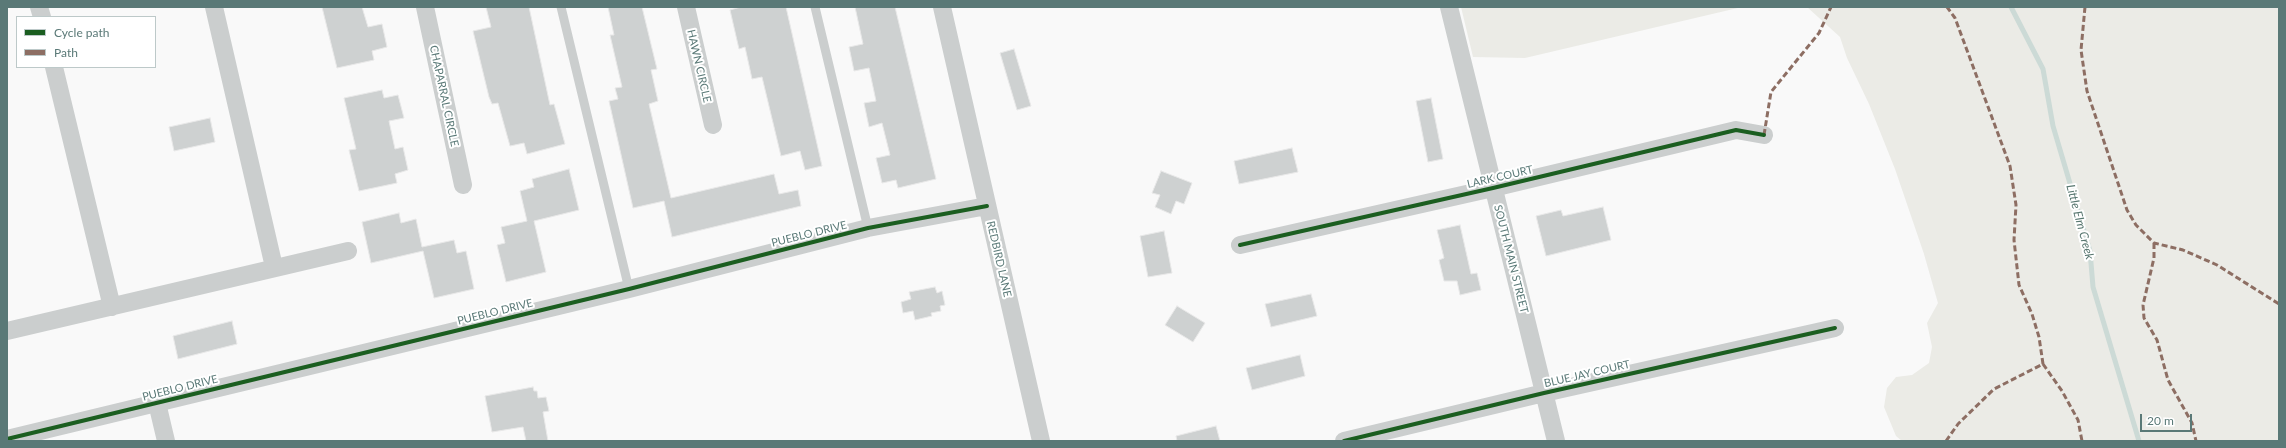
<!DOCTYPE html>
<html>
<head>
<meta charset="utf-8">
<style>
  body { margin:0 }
  #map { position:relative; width:2286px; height:448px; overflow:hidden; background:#f9f9f9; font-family:Lato,sans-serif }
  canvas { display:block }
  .frame { position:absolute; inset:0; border:8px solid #5a7977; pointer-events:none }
  .legend { position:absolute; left:16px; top:16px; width:140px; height:52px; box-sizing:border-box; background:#fff; border:1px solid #bdc9c9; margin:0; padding:5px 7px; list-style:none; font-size:12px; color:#5a7977 }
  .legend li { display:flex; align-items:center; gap:8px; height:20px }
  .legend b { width:20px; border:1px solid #bdc9c9 }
  .scale { position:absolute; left:2140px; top:414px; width:52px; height:18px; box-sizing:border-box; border:2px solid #5a7977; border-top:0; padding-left:5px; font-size:12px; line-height:14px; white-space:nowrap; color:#5a7977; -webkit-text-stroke:3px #fff; paint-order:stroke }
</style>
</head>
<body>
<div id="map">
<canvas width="2286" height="448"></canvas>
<div class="frame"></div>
<ul class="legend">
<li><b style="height:5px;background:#1b5e20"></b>Cycle path</li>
<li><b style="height:5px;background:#8d6e63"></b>Path</li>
</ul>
<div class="scale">20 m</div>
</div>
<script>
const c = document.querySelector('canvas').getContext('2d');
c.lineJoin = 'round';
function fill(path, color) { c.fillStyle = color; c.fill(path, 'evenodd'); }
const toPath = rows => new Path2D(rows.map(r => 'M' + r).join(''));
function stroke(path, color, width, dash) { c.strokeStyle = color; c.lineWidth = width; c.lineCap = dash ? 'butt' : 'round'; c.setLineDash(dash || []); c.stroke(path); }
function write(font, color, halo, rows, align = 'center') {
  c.font = font + ' Lato,sans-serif'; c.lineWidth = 4; c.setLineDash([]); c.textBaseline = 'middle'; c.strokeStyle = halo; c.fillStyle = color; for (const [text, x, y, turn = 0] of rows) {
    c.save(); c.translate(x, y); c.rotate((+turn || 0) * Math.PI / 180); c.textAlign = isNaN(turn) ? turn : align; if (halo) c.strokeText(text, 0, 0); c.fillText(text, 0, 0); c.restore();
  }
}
fill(toPath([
  [1461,7,1742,7,1525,58,1473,57],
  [1807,7,2279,7,2279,441,1902,441,1896,436,1884,407,1887,388,1896,377,1912,375,1929,363,1932,347,1927,323,1938,303,1924,254,1895,169,1869,104,1847,58,1840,37]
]), '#ebebe6');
stroke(toPath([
  [2011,7,2043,69,2053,126,2090,251,2093,287,2139,441]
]), '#ccdad6', 5);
const building = toPath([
  [322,7,362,7,368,27,382,24,387,47,372,51,374,60,337,68,322,7],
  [486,7,529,7,550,105,554,104,565,144,527,154,524,143,510,146,498,103,492,104,489,97,473,31,491,27,486,7],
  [608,7,642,7,657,69,651,70,658,101,649,104,671,198,774,174,779,194,798,190,801,206,672,237,664,201,633,208,609,101,618,99,615,88,622,87,610,35,614,35,608,7],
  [741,7,786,7,822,166,805,170,800,151,781,156,762,77,752,79,745,47,739,49,730,10,741,7],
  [855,7,895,7,936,179,898,188,896,180,882,183,876,158,890,155,882,123,869,127,864,103,876,101,869,68,854,71,849,47,863,44,855,7],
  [1014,49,1031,106,1017,110,1000,53,1014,49],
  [382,90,384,98,398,95,404,118,389,121,395,149,403,147,408,170,395,174,397,183,359,191,349,150,356,149,344,98,382,90],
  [1431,98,1443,159,1428,162,1416,101,1431,98],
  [210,118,215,142,174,151,169,127,210,118],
  [1292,148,1298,172,1239,184,1234,161,1292,148],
  [569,169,579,210,534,221,546,272,506,282,497,245,505,243,501,227,527,221,520,191,534,187,532,179,569,169],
  [1161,171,1192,183,1184,204,1176,201,1171,214,1155,207,1160,195,1152,193,1161,171],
  [1603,207,1611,240,1546,256,1536,216,1561,210,1563,216,1603,207],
  [399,213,401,223,416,219,422,247,454,240,457,253,466,251,474,289,434,298,423,251,371,263,362,222,399,213],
  [1460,225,1471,274,1477,273,1481,290,1460,295,1457,281,1444,281,1439,260,1444,258,1437,230,1460,225],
  [1164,231,1172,273,1148,277,1140,236,1164,231],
  [935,287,937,293,942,291,945,305,940,306,941,311,931,313,932,316,915,320,913,311,903,313,901,302,911,299,909,292,935,287],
  [1311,294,1317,316,1271,327,1265,304,1311,294],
  [1177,306,1205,323,1193,342,1165,325,1177,306],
  [232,321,237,344,178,359,173,336,232,321],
  [1300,355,1305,376,1252,390,1246,368,1300,355],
  [533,387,534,391,537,391,538,398,546,397,549,411,543,412,548,441,526,441,523,427,492,432,485,396,533,387],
  [1216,426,1220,441,1177,441,1176,436,1216,426]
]);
fill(building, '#ced1d1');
stroke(building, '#e8e8e8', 1);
stroke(toPath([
  [561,7,629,289],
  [815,7,868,228]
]), '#cbcece', 9);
stroke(toPath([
  [39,7,42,17],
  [214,7,274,267],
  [425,7,463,185],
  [686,7,713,125],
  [942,7,1041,441],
  [1449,7,1556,441],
  [54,67,112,307],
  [1240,245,1493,188,1736,130,1764,135],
  [7,331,348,251],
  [157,403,166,441],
  [7,439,629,289,868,228,987,206],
  [1344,441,1544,393,1835,328]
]), '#cbcece', 18);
stroke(toPath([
  [2085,7,2081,50,2087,91,2127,210,2136,225,2154,243,2183,250,2217,265,2279,304],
  [1764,135,1771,92,1819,33,1831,7],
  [2154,243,2154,258,2143,305,2144,318,2157,340,2168,380,2192,423,2196,441],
  [2043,364,2062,391,2078,420,2082,441],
  [1946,441,1958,424,1994,389,2043,364,2039,337,2032,314,2019,285,2014,240,2016,205,2010,166,1955,18,1947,7]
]), '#8d6e63', 3, [6, 3]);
stroke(toPath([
  [1240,245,1493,188,1736,130,1764,135],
  [7,439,629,289,868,228,987,206],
  [1344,441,1544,393,1835,328]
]), '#1b5e20', 4);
write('11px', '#5a7977', '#fff', [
  ["HAWN CIRCLE",699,66,77],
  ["CHAPARRAL CIRCLE",444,96,78],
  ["LARK COURT",1500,177,-13],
  ["PUEBLO DRIVE",809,234,-14],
  ["REDBIRD LANE",999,259,77],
  ["SOUTH MAIN STREET",1511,259,76],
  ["PUEBLO DRIVE",495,312,-14],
  ["BLUE JAY COURT",1587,374,-13],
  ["PUEBLO DRIVE",180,388,-14]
]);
write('italic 12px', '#587770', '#fff', [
  ["Little Elm Creek",2080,222,75]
]);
</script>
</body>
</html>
